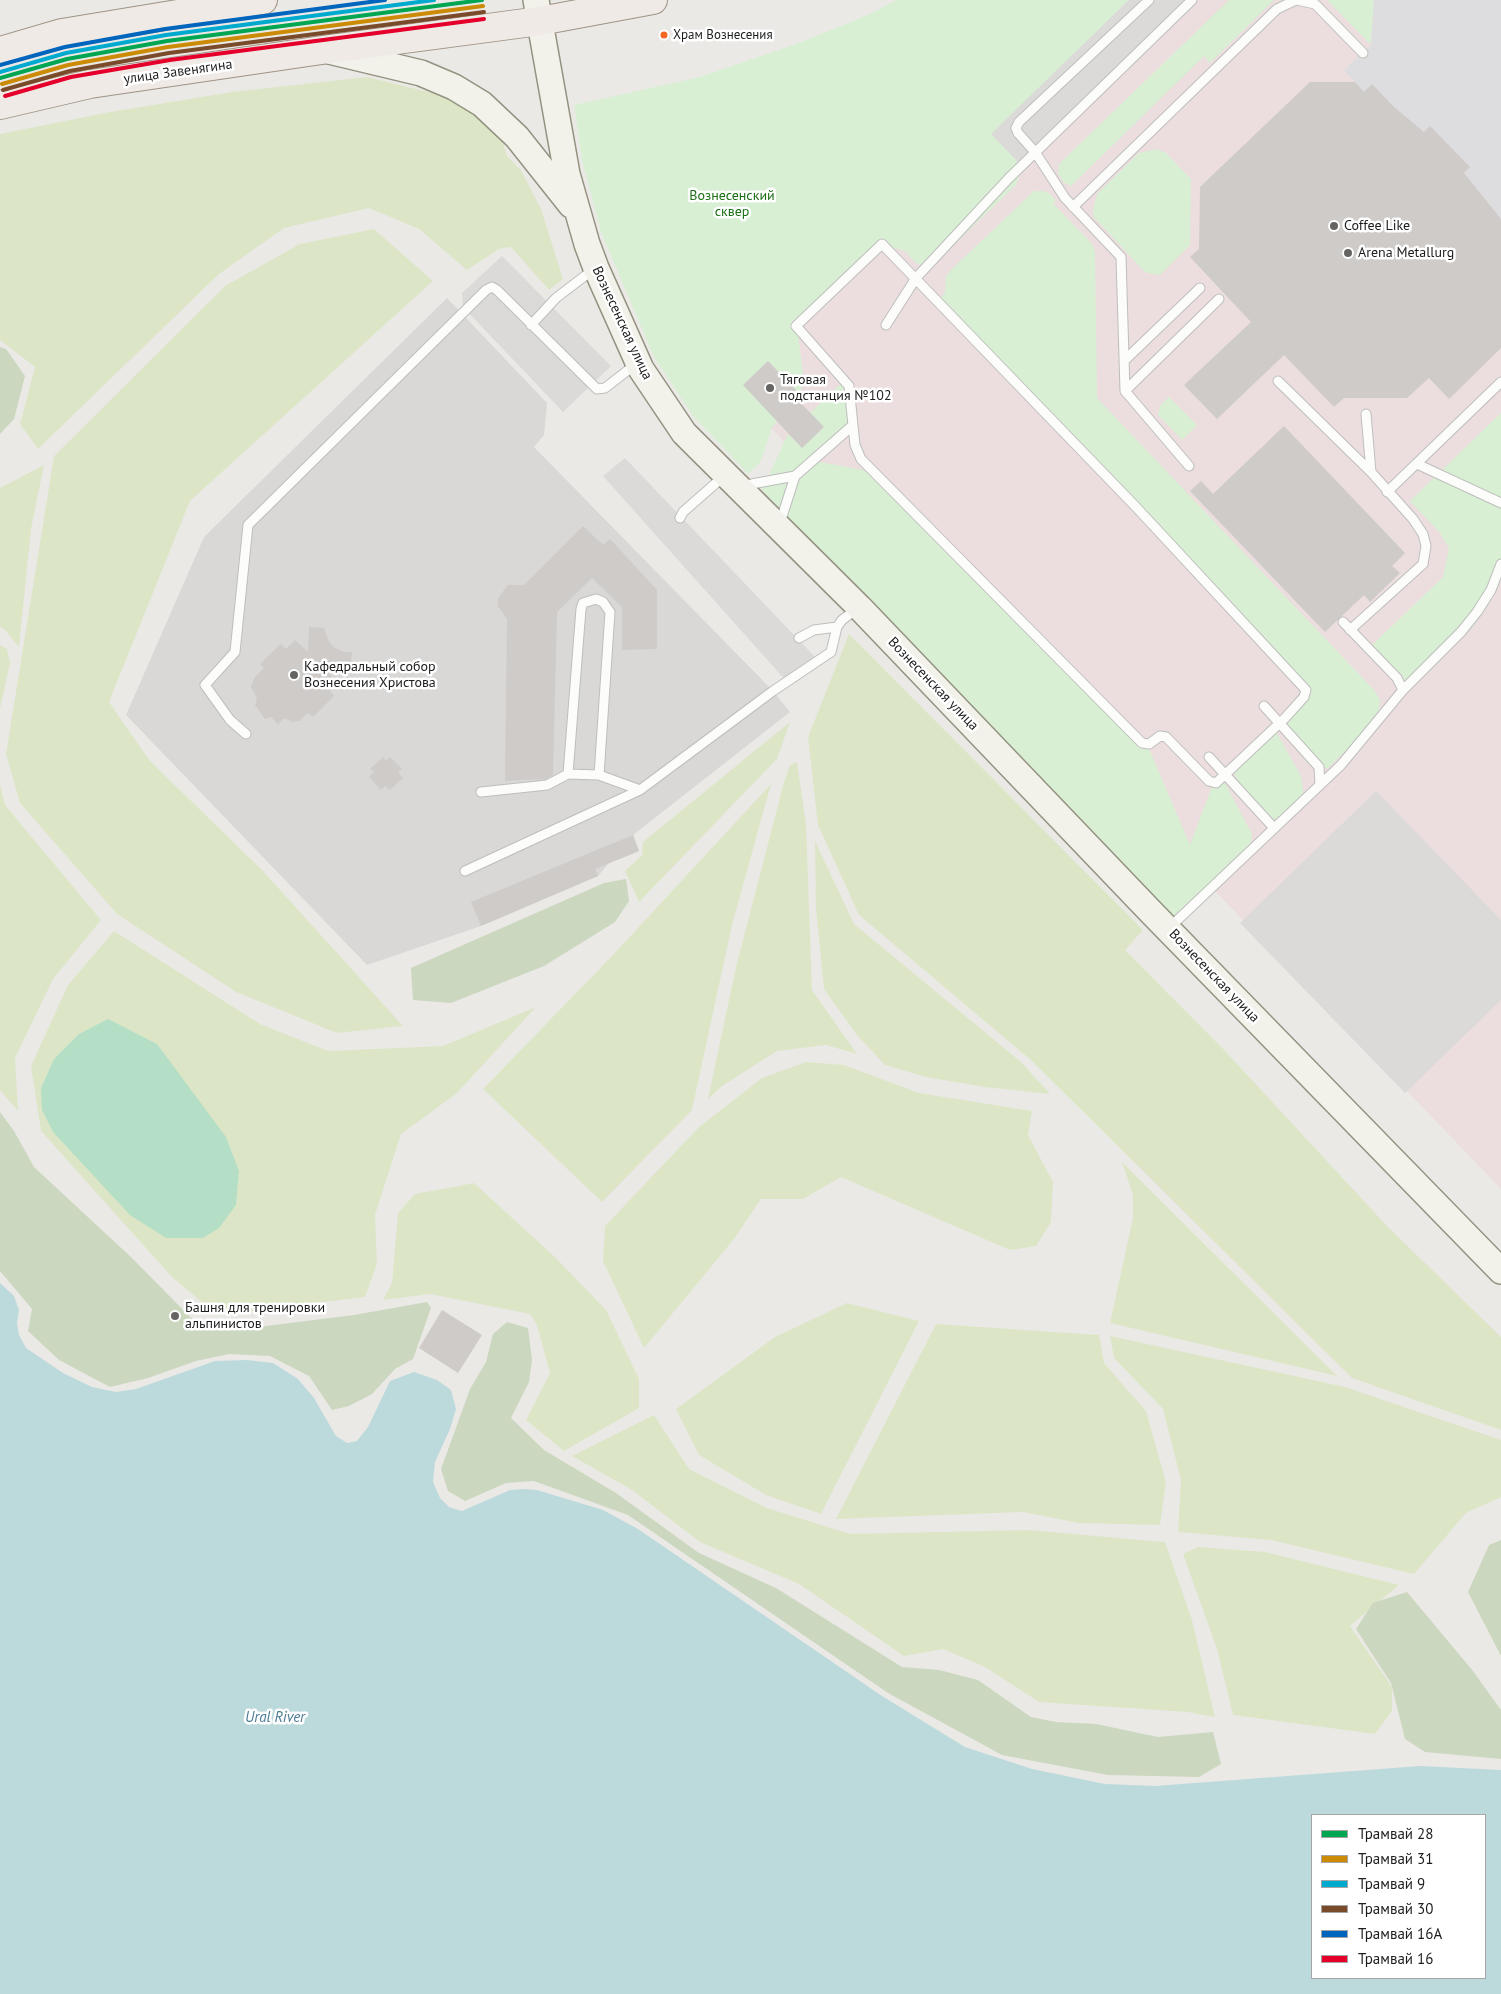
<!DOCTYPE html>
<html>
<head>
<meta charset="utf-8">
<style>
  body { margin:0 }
  #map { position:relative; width:1501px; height:1994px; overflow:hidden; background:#ebe9e6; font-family:"PT Sans",sans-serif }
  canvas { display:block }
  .legend { position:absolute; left:1311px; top:1814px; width:175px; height:165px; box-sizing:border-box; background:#fff; border:1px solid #a5a5a5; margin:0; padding:6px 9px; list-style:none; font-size:15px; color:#1d1d1d }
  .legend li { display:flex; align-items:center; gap:10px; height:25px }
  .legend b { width:25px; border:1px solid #a5a5a5 }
</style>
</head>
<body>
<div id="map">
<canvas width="1501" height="1994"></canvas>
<ul class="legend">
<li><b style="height:6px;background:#00a651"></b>Трамвай 28</li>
<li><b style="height:6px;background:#cb8b06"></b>Трамвай 31</li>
<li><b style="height:6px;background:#00a9ce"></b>Трамвай 9</li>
<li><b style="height:6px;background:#7a4b2a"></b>Трамвай 30</li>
<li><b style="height:6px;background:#0065bd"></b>Трамвай 16А</li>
<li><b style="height:6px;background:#e4002b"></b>Трамвай 16</li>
</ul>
</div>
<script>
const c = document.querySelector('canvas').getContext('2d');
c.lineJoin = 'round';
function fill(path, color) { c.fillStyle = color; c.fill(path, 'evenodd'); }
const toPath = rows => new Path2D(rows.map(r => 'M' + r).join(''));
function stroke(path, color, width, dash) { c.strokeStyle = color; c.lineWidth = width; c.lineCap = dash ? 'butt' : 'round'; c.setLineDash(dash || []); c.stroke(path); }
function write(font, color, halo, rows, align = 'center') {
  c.font = font + ' "PT Sans",sans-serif'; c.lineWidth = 5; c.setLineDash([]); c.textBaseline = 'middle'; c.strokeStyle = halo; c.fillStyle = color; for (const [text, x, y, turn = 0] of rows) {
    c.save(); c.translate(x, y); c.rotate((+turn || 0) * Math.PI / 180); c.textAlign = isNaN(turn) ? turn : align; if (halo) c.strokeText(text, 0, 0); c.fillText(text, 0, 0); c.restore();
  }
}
fill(toPath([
  [1076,0,1491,0,1501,11,1501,1189,720,375]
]), '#ecdede');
fill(toPath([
  [447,298,547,403,544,435,534,447,773,691,790,712,633,835,639,851,609,863,598,876,481,926,367,965,126,715,204,537]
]), '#d9d8d7');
fill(toPath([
  [367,77,453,98,500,133,507,156,521,170,541,209,563,279,549,290,511,247,499,249,467,270,419,229,369,208,284,228,219,274,38,449,20,424,35,367,0,340,0,134,110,112,232,92],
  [374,229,433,281,190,501,109,702,150,761,263,871,403,1026,337,1033,236,992,117,914,20,803,6,754,54,456,225,286,300,244],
  [44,465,31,529,19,647,4,629,0,627,0,488],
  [849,634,1143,930,1125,950,1227,1053,1387,1226,1501,1337,1501,1430,1352,1378,1032,1061,859,915,818,825,808,737],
  [0,645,7,649,10,663,0,709],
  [790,722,777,759,639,902,625,871,642,855,643,842],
  [797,762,806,824,812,990,857,1054,826,1045,777,1051,722,1086,708,1099,736,967,784,782,790,765],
  [0,784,5,805,101,920,53,979,15,1058,18,1111,0,1090],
  [771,784,732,925,692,1110,602,1202,483,1089,612,956],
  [815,841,854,924,1021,1062,1050,1094,984,1087,926,1077,885,1065,856,1034,824,989,816,910],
  [114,931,260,1024,328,1051,443,1046,536,1007,456,1094,401,1134,375,1215,377,1264,365,1297,217,1315,171,1276,41,1131,31,1066,68,985],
  [806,1062,844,1065,919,1093,1032,1111,1028,1135,1053,1182,1051,1222,1036,1246,1010,1250,841,1177,803,1199,761,1199,734,1239,644,1348,603,1261,605,1226,699,1127,762,1078],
  [1122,1162,1337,1376,1110,1323,1133,1218,1133,1195],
  [474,1183,557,1259,606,1310,639,1379,639,1408,564,1451,526,1420,550,1373,537,1325,530,1314,430,1294,383,1300,392,1283,398,1213,415,1194],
  [847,1303,919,1321,821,1514,766,1495,699,1455,676,1409,775,1337],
  [936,1324,1099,1335,1104,1363,1146,1411,1166,1482,1160,1525,1079,1523,1023,1512,836,1519],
  [1110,1336,1345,1387,1501,1440,1501,1497,1466,1513,1414,1574,1271,1540,1178,1532,1181,1480,1163,1409,1114,1358],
  [654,1415,689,1469,767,1508,850,1534,1027,1530,1165,1542,1192,1620,1215,1717,1187,1712,1039,1702,985,1667,943,1649,904,1656,799,1584,700,1542,632,1490,572,1456],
  [1198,1547,1265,1552,1399,1585,1350,1626,1392,1687,1392,1711,1375,1734,1233,1715,1217,1649,1183,1554]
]), '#dce6c7');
fill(toPath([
  [0,347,6,349,25,376,14,419,0,434],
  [626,879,629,901,615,922,544,966,451,1003,413,1000,411,968,604,883],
  [0,1112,14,1131,34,1167,132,1258,196,1323,234,1330,354,1315,427,1302,431,1308,413,1359,395,1369,372,1394,349,1406,332,1410,309,1376,270,1356,229,1354,196,1361,148,1378,110,1387,59,1360,28,1331,32,1309,0,1271],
  [507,1322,528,1328,532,1360,529,1382,511,1418,544,1450,616,1493,699,1553,776,1588,902,1667,939,1670,978,1680,1031,1717,1056,1722,1096,1724,1158,1737,1213,1732,1221,1764,1199,1777,1108,1775,1002,1755,888,1693,628,1515,534,1481,506,1483,465,1501,448,1491,441,1469,470,1389,486,1362,493,1334],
  [1501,1540,1501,1656,1468,1592,1489,1545],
  [1407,1592,1473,1671,1501,1710,1501,1759,1425,1752,1405,1739,1391,1683,1356,1629,1373,1603]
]), '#cbd7be');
fill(toPath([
  [897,0,1129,0,992,134,1019,162,1021,170,1016,185,937,261,927,266,916,263,905,251,882,244,797,326,803,374,800,396,771,429,763,456,758,465,748,474,693,416,654,357,601,232,582,160,574,105,700,77,799,43,868,15],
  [1229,0,1274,0,1210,63,1204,56,1071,186,1063,182,1058,173,1059,164],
  [1328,0,1374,0,1371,45,1328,1],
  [1156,149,1166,153,1191,179,1190,245,1160,275,1147,273,1142,269,1094,217,1093,210,1097,194,1139,153],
  [1034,191,1044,191,1050,194,1056,200,1053,203,1092,244,1095,252,1097,398,1374,690,1380,700,1378,719,1328,768,1317,769,1306,762,1285,718,1306,692,938,304,945,292,946,276,952,269],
  [845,380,852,426,816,461,872,472,1147,744,1190,845,1213,784,1222,778,1252,834,1249,850,1184,912,1174,916,1167,916,1155,900,762,490,788,434,802,447,823,427,810,413],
  [1169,397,1197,425,1182,440,1158,415,1160,406],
  [1501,413,1501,578,1491,601,1473,627,1426,675,1405,680,1395,676,1369,648,1443,577,1449,548,1440,533,1410,501],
  [1274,728,1301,776,1303,791,1301,798,1279,819,1264,820,1257,816,1232,769]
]), '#d8efd4');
fill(toPath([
  [108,1019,157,1044,226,1137,239,1171,236,1205,219,1228,203,1238,166,1238,130,1215,53,1132,42,1110,41,1088,54,1059,79,1034]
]), '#b5dec6');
fill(toPath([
  [1129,0,1194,0,1023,167,991,134],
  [502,256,611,366,563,412,463,307,462,293],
  [625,458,815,657,788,683,603,476],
  [1376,791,1501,920,1501,1000,1405,1093,1240,923]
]), '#dbdad9');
fill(toPath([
  [1374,0,1501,0,1501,219,1464,173,1470,167,1430,127,1424,132,1364,92,1344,70,1371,45]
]), '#dddde0');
fill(toPath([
  [0,1283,14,1296,19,1310,17,1323,19,1335,26,1348,63,1373,92,1387,116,1392,136,1389,215,1361,247,1360,273,1363,298,1379,314,1398,336,1436,347,1443,357,1441,368,1427,390,1381,414,1372,437,1380,451,1390,456,1409,450,1429,435,1462,433,1482,440,1498,449,1507,462,1511,510,1490,524,1489,537,1490,603,1510,638,1529,882,1696,965,1747,1032,1769,1105,1784,1155,1786,1420,1766,1501,1770,1501,1994,0,1994],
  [1312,1815,1485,1815,1485,1978,1312,1978]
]), '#bcdadc');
fill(toPath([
  [1310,82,1355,82,1364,92,1372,84,1394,107,1424,132,1430,126,1470,167,1464,173,1501,219,1501,348,1449,399,1429,378,1407,398,1344,398,1334,407,1284,355,1217,419,1184,385,1251,322,1190,257,1199,249,1200,187],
  [768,361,797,391,793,395,824,427,802,448,743,385],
  [1284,426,1405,553,1392,566,1400,573,1370,602,1364,595,1325,632,1190,491,1201,481,1213,494],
  [583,526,603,545,610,539,657,590,657,649,622,650,622,607,592,578,557,612,553,775,545,779,505,781,507,619,498,606,498,598,508,585,524,585],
  [309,627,324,628,329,642,335,648,344,652,352,652,350,668,324,668,338,683,330,691,334,696,313,717,308,713,299,721,293,722,284,718,278,724,271,717,265,719,255,705,257,698,251,687,255,677,264,668,260,664,281,644,286,649,295,640,308,652],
  [383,757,386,761,390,757,402,769,398,772,403,778,390,790,385,786,381,790,369,777,374,772,370,769],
  [633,835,639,851,595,869,598,876,481,926,471,902],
  [442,1310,482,1335,458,1373,419,1348]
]), '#cecbc9');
const service = toPath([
  [1149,0,1019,122,1016,128,1018,133,1035,152,1065,198,1121,257,1125,391,1189,466],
  [1297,0,1315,4,1363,53],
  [1073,207,1277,9,1296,0],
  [882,244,1136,507,1306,690,1304,697,1285,718,1216,783,1209,781,1166,737,1160,736,1149,744,1142,743,861,459,855,445,849,386,796,326,882,244],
  [531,325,556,298,594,269],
  [886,325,916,278,1009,178,1192,0],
  [1125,360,1200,288],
  [1278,381,1371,472,1413,519,1423,534,1426,546,1423,564,1350,630],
  [1125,391,1219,299],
  [1366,414,1371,472],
  [1417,464,1501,503],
  [741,486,795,476],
  [1387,492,1501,382],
  [680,518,683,512,724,476],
  [780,523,795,476,852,426],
  [1343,622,1397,678,1403,690,1461,632,1477,612,1491,590,1501,564],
  [799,638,814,630,837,627],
  [1264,706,1319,767,1320,785],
  [246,734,230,720,205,685,235,652,248,525,486,290,492,287,497,290,597,389,605,388,636,364],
  [1209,757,1274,828],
  [568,774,581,609,583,603,596,599,603,602,610,612,599,775],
  [481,792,547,785,568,774,599,775,640,790],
  [465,871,640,790,773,691,831,652,837,627,842,620,858,608],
  [1168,929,1341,765,1403,690]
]);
const secondary = toPath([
  [536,0,567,174,587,244,596,268,641,369,684,433,859,607,1151,912,1501,1271],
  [329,51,421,73,454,87,482,104,517,137,571,205]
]);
const primary = toPath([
  [0,51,62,33,263,0],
  [0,105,90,84,322,50,540,21,653,0]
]);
stroke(service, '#bebebc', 11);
stroke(secondary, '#949280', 28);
stroke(primary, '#9f9385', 30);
stroke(service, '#fcfcfb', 9);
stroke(secondary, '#f2f1ea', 25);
stroke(primary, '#efeae5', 28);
stroke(toPath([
  [0,78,67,59,167,41,482,0]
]), '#00a651', 4);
stroke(toPath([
  [2,84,68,65,168,47,483,6]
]), '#cb8b06', 4);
stroke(toPath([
  [0,72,66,53,166,35,434,0]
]), '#00a9ce', 4);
stroke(toPath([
  [3,90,70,71,169,53,484,12]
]), '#7a4b2a', 4);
stroke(toPath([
  [0,65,65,47,165,29,385,0]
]), '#0065bd', 4);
stroke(toPath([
  [5,96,71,77,170,60,484,19]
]), '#e4002b', 4);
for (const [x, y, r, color] of [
  [664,35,4.5,"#f26522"],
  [1334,226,5,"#656463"],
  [1348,253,5,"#656463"],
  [770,388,5,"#656463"],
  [294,675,5,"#656463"],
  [175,1316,5,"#656463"]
]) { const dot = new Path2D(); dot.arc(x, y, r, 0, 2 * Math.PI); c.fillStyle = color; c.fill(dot); stroke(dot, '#fff', 2); }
write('13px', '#1d1d1d', '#fff', [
  ["Храм Вознесения",673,35]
], 'left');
write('14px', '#1d1d1d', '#fff', [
  ["улица Завенягина",178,72,-8],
  ["Вознесенская улица",622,323,65],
  ["Вознесенская улица",933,684,46],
  ["Вознесенская улица",1214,976,46]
]);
write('14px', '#1c7016', '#fff', [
  ["Вознесенский",732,196],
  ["cквер",732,212]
]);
write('14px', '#1d1d1d', '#fff', [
  ["Coffee Like",1344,226],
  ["Arena Metallurg",1358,253],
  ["Тяговая",780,380],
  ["подстанция №102",780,396],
  ["Кафедральный собор",304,667],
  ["Вознесения Христова",304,683],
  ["Башня для тренировки",185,1308],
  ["альпинистов",185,1324]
], 'left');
write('italic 15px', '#4c7b94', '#fff', [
  ["Ural River",275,1718]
]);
</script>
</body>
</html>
